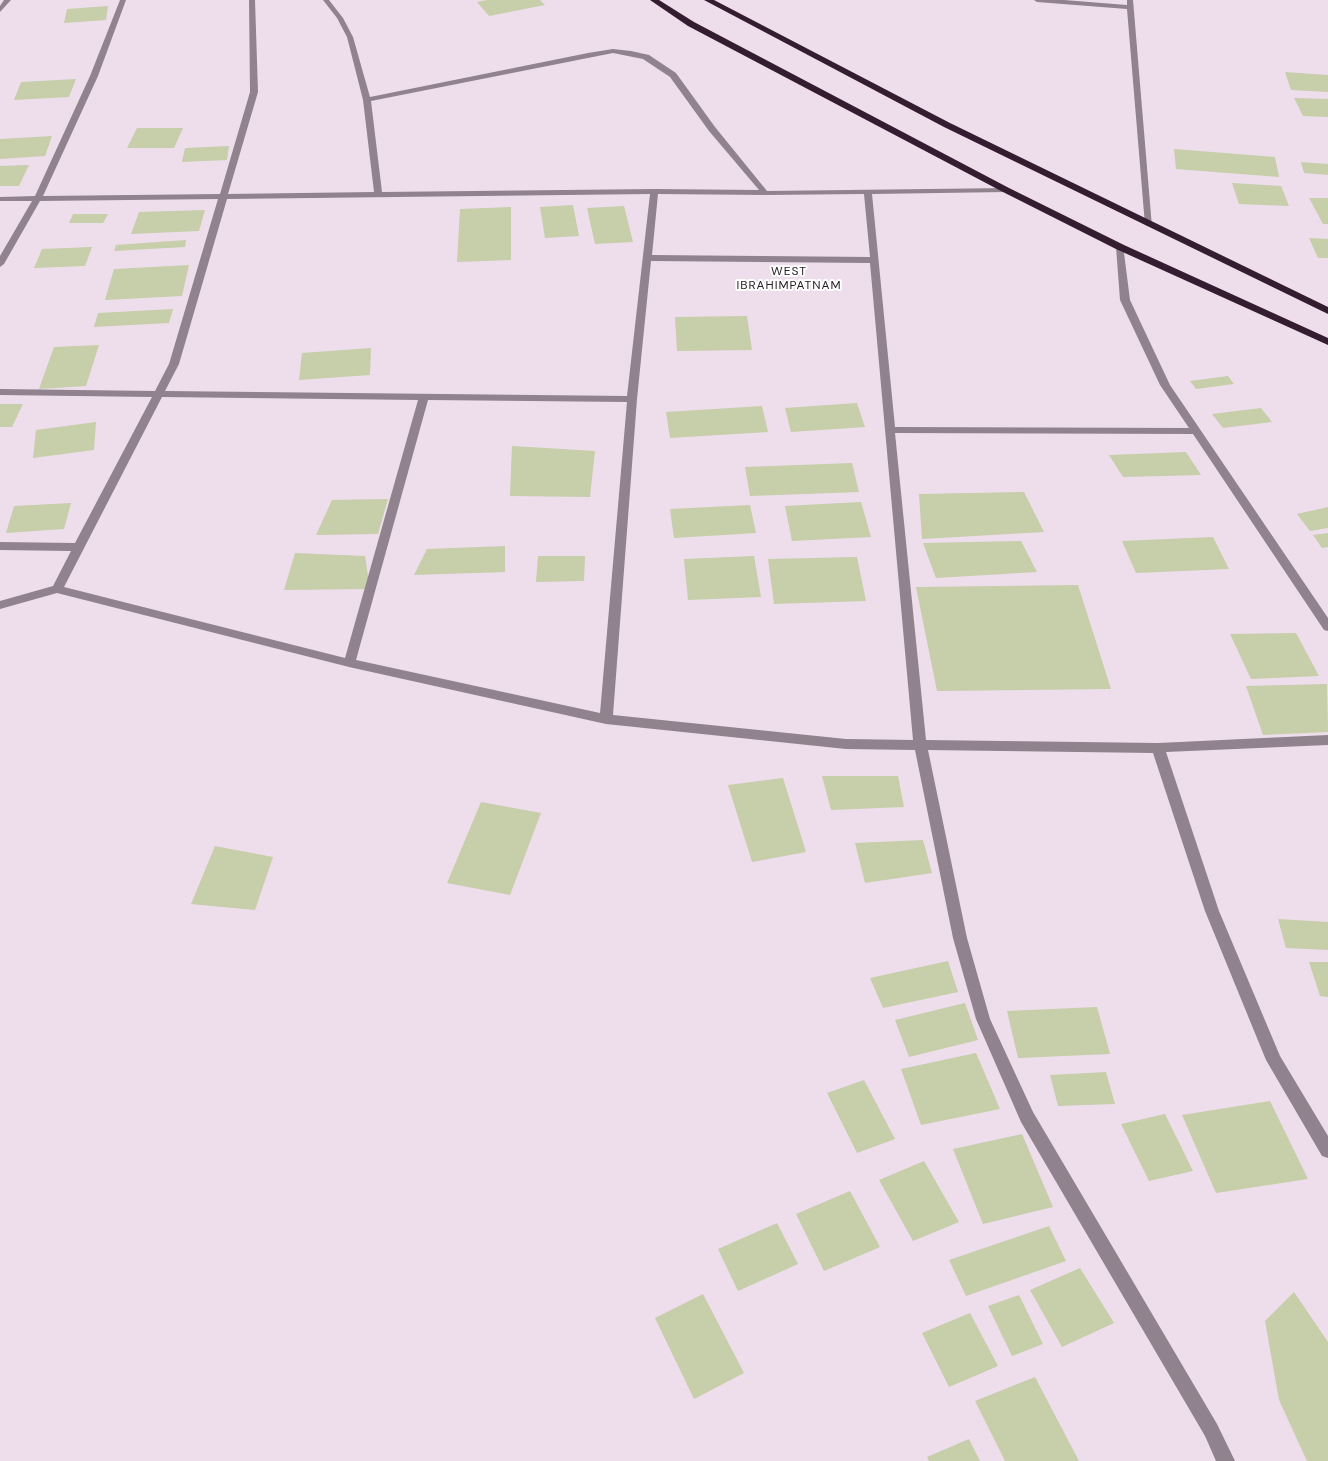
<!DOCTYPE html>
<html>
<head>
<meta charset="utf-8">
<style>
  body { margin:0 }
  canvas { display:block; background:#eeddeb }
</style>
</head>
<body>
<canvas width="1328" height="1461"></canvas>
<script>
const c = document.querySelector('canvas').getContext('2d');
c.lineJoin = 'round';
function fill(path, color) { c.fillStyle = color; c.fill(path, 'evenodd'); }
const toPath = rows => new Path2D(rows.map(r => 'M' + r).join(''));
function write(font, color, halo, rows, align = 'center') {
  c.font = font + ' "DM Sans",sans-serif'; c.lineWidth = 4; c.setLineDash([]); c.textBaseline = 'middle'; c.strokeStyle = halo; c.fillStyle = color; for (const [text, x, y, turn = 0] of rows) {
    c.save(); c.translate(x, y); c.rotate((+turn || 0) * Math.PI / 180); c.textAlign = isNaN(turn) ? turn : align; if (halo) c.strokeText(text, 0, 0); c.fillText(text, 0, 0); c.restore();
  }
}
fill(toPath([
  [487,0,540,0,545,5,489,16,477,2],
  [108,6,106,20,64,23,67,9],
  [1285,72,1328,75,1328,92,1291,90],
  [76,79,69,97,14,100,21,82],
  [1294,98,1328,99,1328,117,1303,116],
  [137,128,183,128,174,148,127,148],
  [52,136,45,156,0,159,0,139],
  [229,146,227,160,182,162,185,148],
  [1174,149,1275,157,1279,177,1176,169],
  [1301,162,1328,164,1328,175,1304,173],
  [29,165,19,186,0,186,0,166],
  [1232,183,1281,186,1289,206,1239,204],
  [1309,198,1328,198,1328,224,1323,224],
  [573,205,579,236,545,238,540,207],
  [624,206,633,242,595,244,587,208],
  [511,207,511,260,457,262,460,209],
  [205,210,199,231,131,234,139,212],
  [73,214,108,214,103,223,69,223],
  [1309,238,1328,239,1328,258,1318,258],
  [186,240,185,247,114,251,116,245],
  [92,247,85,266,34,268,42,249],
  [189,265,182,296,105,300,114,269],
  [173,309,169,323,94,327,98,313],
  [747,316,752,350,677,351,675,317],
  [99,345,86,386,39,389,54,347],
  [371,348,370,375,299,380,302,353],
  [1228,376,1234,384,1196,389,1190,381],
  [857,403,865,427,791,432,785,408],
  [0,404,23,404,12,427,0,427],
  [762,406,768,432,670,438,666,412],
  [1261,408,1272,422,1223,428,1212,414],
  [96,422,94,450,33,458,36,430],
  [512,446,595,451,590,497,510,496],
  [1186,452,1201,475,1123,477,1109,455],
  [852,463,859,492,750,496,745,467],
  [1024,492,1044,532,922,539,919,494],
  [388,499,378,534,316,535,332,500],
  [861,502,871,537,792,541,785,506],
  [71,503,64,529,6,533,14,506],
  [750,505,756,533,674,538,670,509],
  [1328,507,1328,528,1310,531,1297,514],
  [1328,533,1328,547,1322,548,1313,535],
  [1213,537,1229,569,1136,573,1122,541],
  [1021,541,1037,572,936,578,923,543],
  [505,546,505,572,414,575,427,549],
  [295,553,365,556,370,589,284,590],
  [538,556,585,556,584,581,536,582],
  [754,556,761,597,688,600,684,559],
  [857,557,866,601,774,604,768,559],
  [1078,585,1111,689,937,691,916,587],
  [1296,633,1319,676,1251,679,1230,634],
  [1327,684,1328,732,1263,735,1246,686],
  [822,776,898,776,904,807,831,810],
  [783,778,806,852,752,862,728,785],
  [481,802,541,813,510,895,447,883],
  [923,840,932,873,865,883,855,843],
  [215,846,273,857,255,910,191,904],
  [1278,919,1328,922,1328,950,1286,948],
  [948,961,958,992,883,1008,870,978],
  [1309,962,1328,962,1328,997,1320,996],
  [965,1003,978,1040,909,1057,895,1020],
  [1097,1007,1110,1054,1018,1058,1007,1011],
  [976,1053,1000,1109,921,1125,901,1069],
  [1106,1072,1115,1104,1058,1106,1050,1075],
  [864,1080,895,1139,857,1153,827,1093],
  [1270,1101,1308,1179,1216,1193,1182,1115],
  [1165,1114,1193,1171,1149,1181,1121,1124],
  [1022,1134,1053,1207,983,1224,953,1149],
  [924,1161,959,1222,913,1241,879,1180],
  [850,1191,880,1247,824,1271,796,1214],
  [777,1223,798,1264,738,1291,718,1249],
  [1049,1226,1066,1261,966,1296,949,1260],
  [1080,1268,1114,1323,1062,1347,1030,1290],
  [1294,1292,1328,1342,1328,1461,1307,1461,1279,1400,1265,1321],
  [703,1294,744,1373,694,1399,655,1318],
  [1019,1295,1043,1344,1012,1356,988,1306],
  [970,1313,998,1366,949,1387,922,1333],
  [1035,1377,1079,1461,1005,1461,975,1401],
  [969,1439,980,1461,929,1461,927,1457]
]), '#c6ceaa');
fill(toPath([
  [4,0,11,0,0,12,0,6,4,0],
  [120,0,126,0,98,76,43,196,220,194,250,92,249,0,255,0,258,92,228,194,374,192,363,100,347,37,337,18,323,0,329,0,343,18,353,37,370,97,588,53,613,49,631,51,649,55,676,73,715,127,767,191,1009,188,1010,190,1006,192,872,194,895,427,1189,428,1160,385,1120,300,1116,247,1123,245,1130,300,1170,385,1328,618,1328,631,1324,630,1193,434,895,433,926,740,1158,743,1328,735,1328,745,1166,752,1219,911,1280,1056,1328,1136,1328,1158,1322,1156,1266,1060,1205,911,1153,753,928,750,967,938,990,1019,1033,1112,1217,1424,1235,1461,1216,1461,1205,1436,1021,1122,976,1019,953,938,915,750,846,749,606,724,349,667,57,593,0,609,0,601,53,586,71,551,0,550,0,542,75,543,152,397,0,395,0,389,155,391,169,364,218,199,40,201,4,264,0,267,0,256,32,201,0,201,0,197,35,196,90,76,120,0],
  [613,53,643,59,670,77,709,131,759,190,654,189,382,192,371,101,613,53],
  [650,194,627,396,165,391,179,364,227,199,650,194],
  [658,194,765,195,864,194,870,257,652,255,658,194],
  [651,261,870,263,913,740,846,739,613,715,637,399,651,261],
  [162,397,418,400,345,658,64,587,162,397],
  [428,400,627,402,600,713,356,660,428,400],
  [1034,0,1064,0,1127,5,1127,0,1133,0,1152,227,1145,225,1127,9,1037,2,1034,0]
]), '#90838e');
fill(toPath([
  [650,0,659,0,694,22,1009,188,1124,245,1328,338,1328,345,1116,249,1003,192,688,26,650,0],
  [704,0,714,0,950,123,1328,307,1328,314,944,127,704,0]
]), '#341c31');
c.letterSpacing = '1px';
write('12px', '#272126', '#fff', [
  ["WEST",789,272],
  ["IBRAHIMPATNAM",789,286]
]);
c.letterSpacing = '0px';
</script>
</body>
</html>
